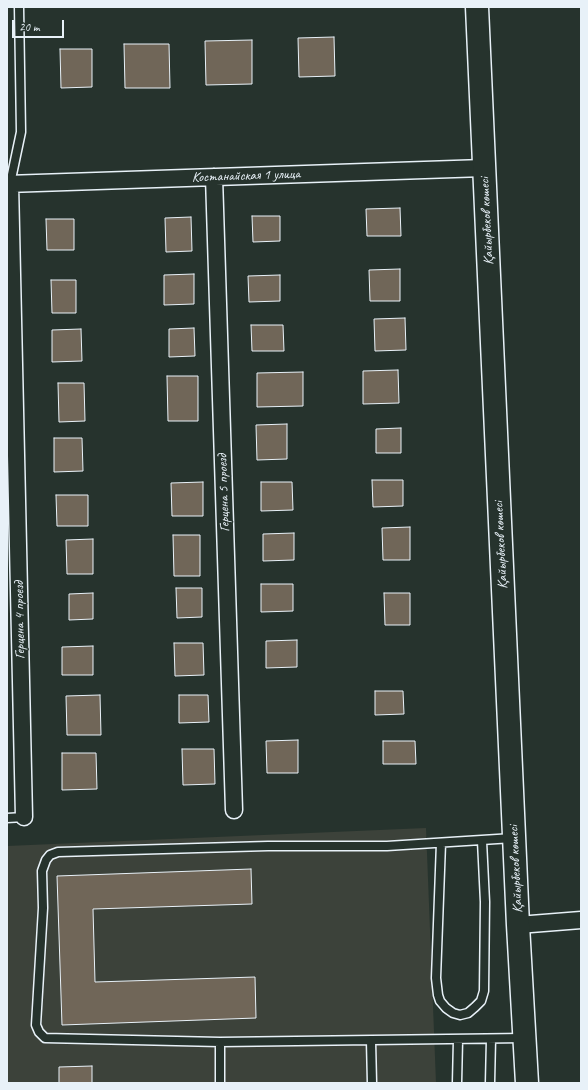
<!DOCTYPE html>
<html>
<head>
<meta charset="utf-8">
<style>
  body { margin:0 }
  #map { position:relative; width:588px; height:1090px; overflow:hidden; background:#26332d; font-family:Caveat,sans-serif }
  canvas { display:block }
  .frame { position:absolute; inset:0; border:8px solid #e8f1f8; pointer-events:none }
  .scale { position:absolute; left:12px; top:20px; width:52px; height:18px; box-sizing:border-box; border:2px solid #e8f1f8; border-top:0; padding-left:5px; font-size:12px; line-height:14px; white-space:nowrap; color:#e8f1f8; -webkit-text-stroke:3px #26332d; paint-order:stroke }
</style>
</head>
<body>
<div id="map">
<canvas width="588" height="1090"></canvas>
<div class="frame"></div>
<div class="scale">20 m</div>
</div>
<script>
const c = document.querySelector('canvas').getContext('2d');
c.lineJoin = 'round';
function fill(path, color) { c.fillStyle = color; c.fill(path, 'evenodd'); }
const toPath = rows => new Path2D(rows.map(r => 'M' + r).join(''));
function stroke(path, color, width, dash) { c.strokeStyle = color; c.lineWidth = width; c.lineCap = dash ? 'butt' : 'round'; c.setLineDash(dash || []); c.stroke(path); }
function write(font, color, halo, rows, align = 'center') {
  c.font = font + ' Caveat,sans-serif'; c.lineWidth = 3; c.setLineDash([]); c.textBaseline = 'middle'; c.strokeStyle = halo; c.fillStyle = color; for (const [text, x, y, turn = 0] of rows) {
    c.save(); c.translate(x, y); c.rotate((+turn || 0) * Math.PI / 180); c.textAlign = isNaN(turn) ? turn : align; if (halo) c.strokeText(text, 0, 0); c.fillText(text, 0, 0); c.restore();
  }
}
fill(toPath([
  [426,828,436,1083,8,1083,7,846]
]), '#3c423a');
const building = toPath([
  [334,37,335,76,299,77,298,38,334,37],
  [252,40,252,84,206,85,205,41,252,40],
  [124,44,169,44,170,88,125,88,124,44],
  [60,49,92,49,92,87,61,88,60,49],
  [400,208,401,236,367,236,366,209,400,208],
  [252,216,280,216,280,241,253,242,252,216],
  [191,217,192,251,166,252,165,218,191,217],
  [46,219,74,219,74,250,47,250,46,219],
  [400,269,400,301,370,301,369,270,400,269],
  [194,274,194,304,164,305,164,275,194,274],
  [280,275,280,301,249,302,248,276,280,275],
  [51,280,76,280,76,313,52,313,51,280],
  [405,318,406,350,375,351,374,319,405,318],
  [251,325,283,325,284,351,252,351,251,325],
  [194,328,195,356,169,357,169,329,194,328],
  [81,329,82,361,52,362,52,330,81,329],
  [398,370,399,403,363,404,363,371,398,370],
  [303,372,303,406,257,407,257,373,303,372],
  [167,376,198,376,198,421,168,421,167,376],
  [58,383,84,383,85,421,59,422,58,383],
  [287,424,287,459,257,460,256,425,287,424],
  [401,428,401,453,376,453,376,429,401,428],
  [54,438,82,438,83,471,54,472,54,438],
  [372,480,403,480,403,506,373,507,372,480],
  [203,482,203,516,172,516,171,483,203,482],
  [261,482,292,482,293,510,261,511,261,482],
  [56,495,88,495,88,526,57,526,56,495],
  [410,527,410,560,383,560,382,528,410,527],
  [294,533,294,560,263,561,263,534,294,533],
  [173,535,200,535,200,576,174,576,173,535],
  [93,539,93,574,67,574,66,540,93,539],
  [261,584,293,584,293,611,261,612,261,584],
  [176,588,202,588,202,617,177,618,176,588],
  [93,593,93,619,69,620,69,594,93,593],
  [384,593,410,593,410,625,385,625,384,593],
  [297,640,297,667,266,668,266,641,297,640],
  [174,643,203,643,204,675,175,676,174,643],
  [93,646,93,675,62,675,62,647,93,646],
  [375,691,403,691,404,714,375,715,375,691],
  [100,695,101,735,67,735,66,696,100,695],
  [179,695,208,695,209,722,179,723,179,695],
  [298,740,298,773,267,773,266,741,298,740],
  [383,741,415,741,416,764,383,764,383,741],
  [182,749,214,749,215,784,183,785,182,749],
  [62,753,96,753,97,789,62,790,62,753],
  [251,869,252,904,93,909,95,982,255,977,256,1018,62,1025,57,876,251,869],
  [92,1066,92,1083,59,1083,59,1067,92,1066]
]);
fill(building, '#706658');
stroke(building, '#e8f1f8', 1);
const lane = toPath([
  [10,184,21,132,19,7],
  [7,818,24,817],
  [513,838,387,846,268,846,58,852,50,855,46,860,42,871,43,908,36,1025,39,1032,45,1038,220,1042,524,1038],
  [441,843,436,978,438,995,440,1001,446,1008,453,1013,460,1015,468,1013,475,1007,481,1001,484,991,485,902,482,841],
  [371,1041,372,1083],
  [220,1083,220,1042],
  [457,1083,458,1040],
  [490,1083,491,1039]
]);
const street = toPath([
  [214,177,234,810],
  [7,184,484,168],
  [10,184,24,817],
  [518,925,581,920]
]);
const secondary = toPath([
  [477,7,518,925,527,1083]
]);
stroke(lane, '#e8f1f8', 11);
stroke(street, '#e8f1f8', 19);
stroke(secondary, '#e8f1f8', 25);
stroke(lane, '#26332d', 8);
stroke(street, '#26332d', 16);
stroke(secondary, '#26332d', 22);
write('14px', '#e8f1f8', '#26332d', [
  ["Костанайская 1 улица",246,176,-2],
  ["Қайырбеков көшесі",487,221,-93],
  ["Герцена 5 проезд",224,493,-92],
  ["Қайырбеков көшесі",501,545,-93],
  ["Герцена 4 проезд",20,620,-91],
  ["Қайырбеков көшесі",516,869,-93]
]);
</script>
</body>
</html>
